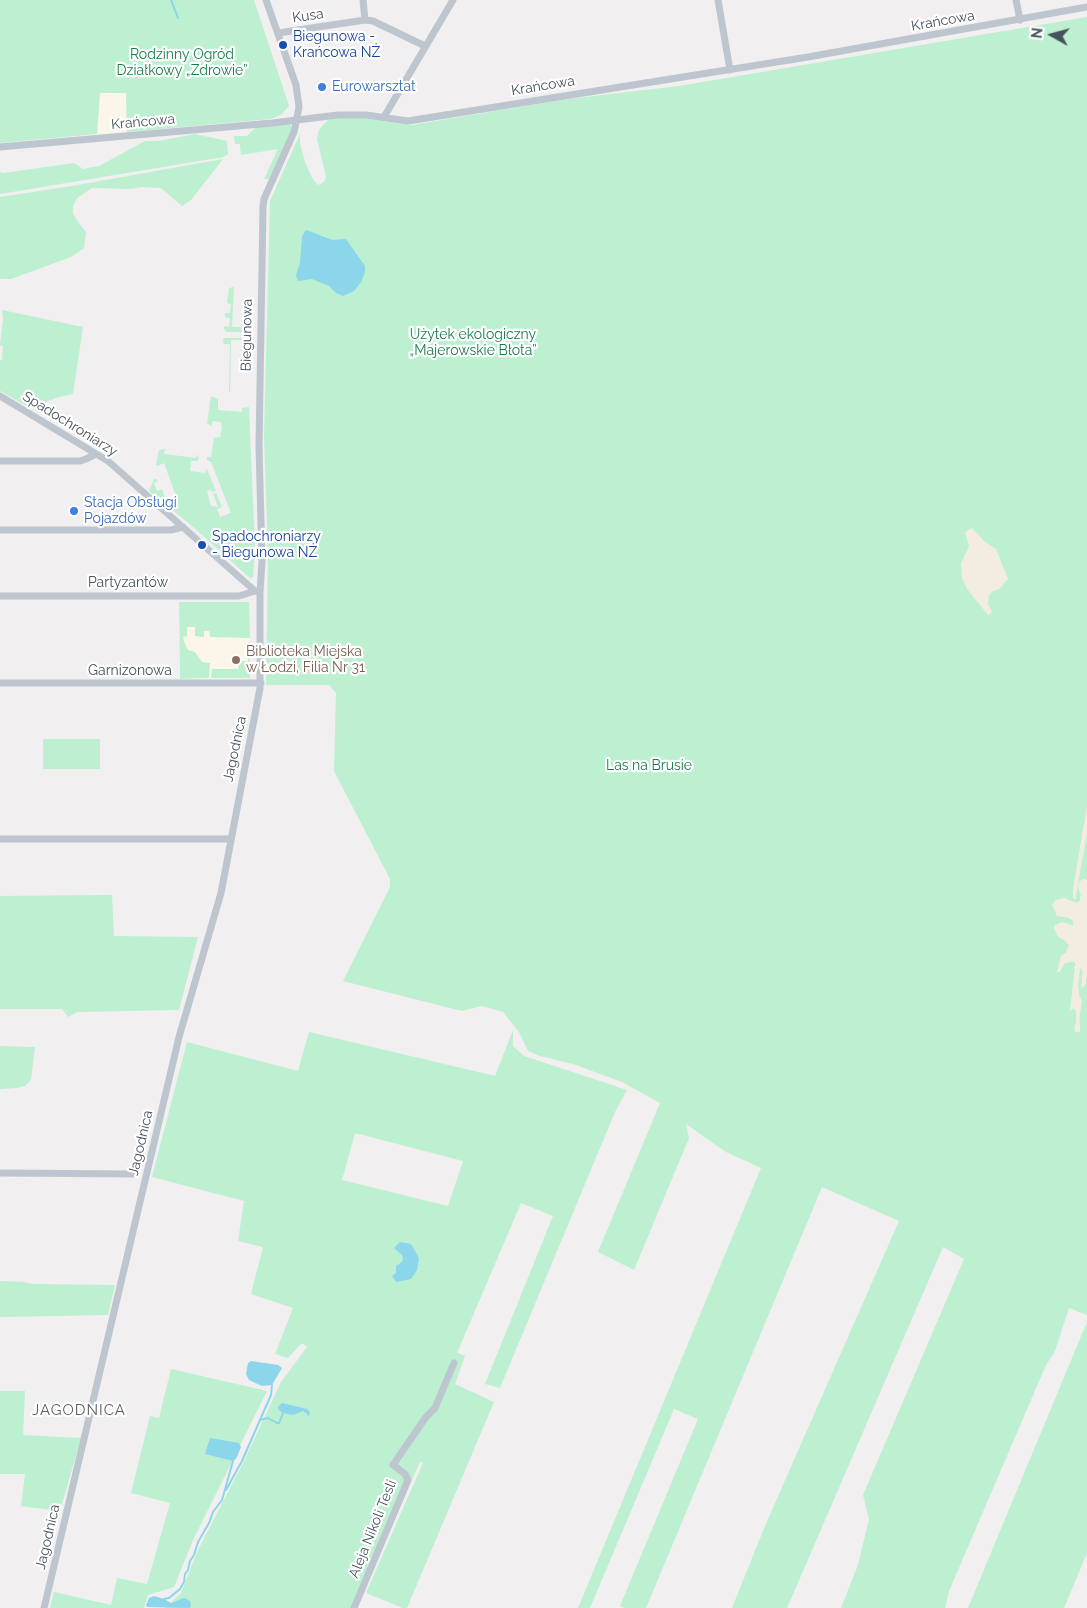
<!DOCTYPE html>
<html>
<head>
<meta charset="utf-8">
<style>
  body { margin:0 }
  #map { position:relative; width:1087px; height:1608px; overflow:hidden; background:#f1efef; font-family:Raleway,sans-serif }
  canvas { display:block }
  .north { position:absolute; left:1027px; top:10px; width:50px; height:50px; -webkit-text-stroke:4px #fff; paint-order:stroke; rotate:277deg; font-size:14px; font-weight:700; line-height:20px; text-align:center; color:#47525c }
  .north::after { content:''; display:block; margin:auto; width:18px; height:22px; background:#47525c; clip-path:polygon(50% 0,100% 100%,50% 72%,0 100%) }
</style>
</head>
<body>
<div id="map">
<canvas width="1087" height="1608"></canvas>
<div class="north">N</div>
</div>
<script>
const c = document.querySelector('canvas').getContext('2d');
c.lineJoin = 'round';
function fill(path, color) { c.fillStyle = color; c.fill(path, 'evenodd'); }
const toPath = rows => new Path2D(rows.map(r => 'M' + r).join(''));
function stroke(path, color, width, dash) { c.strokeStyle = color; c.lineWidth = width; c.lineCap = dash ? 'butt' : 'round'; c.setLineDash(dash || []); c.stroke(path); }
function write(font, color, halo, rows, align = 'center') {
  c.font = font + ' Raleway,sans-serif'; c.lineWidth = 4.5; c.setLineDash([]); c.textBaseline = 'middle'; c.strokeStyle = halo; c.fillStyle = color; for (const [text, x, y, turn = 0] of rows) {
    c.save(); c.translate(x, y); c.rotate((+turn || 0) * Math.PI / 180); c.textAlign = isNaN(turn) ? turn : align; if (halo) c.strokeText(text, 0, 0); c.fillText(text, 0, 0); c.restore();
  }
}
fill(toPath([
  [100,93,126,93,126,132,97,134],
  [179,602,249,602,250,678,180,679]
]), '#fcf6e8');
fill(toPath([
  [0,0,254,0,289,106,281,115,270,119,127,132,126,93,100,93,97,134,0,143],
  [1087,17,1087,807,1073,890,1076,899,1076,894,1087,832,1087,880,1083,879,1078,887,1081,895,1080,901,1076,903,1064,898,1066,917,1070,918,1073,921,1074,926,1066,923,1063,939,1069,945,1066,953,1061,956,1060,963,1060,972,1064,963,1074,961,1076,965,1074,967,1075,970,1070,1010,1073,1008,1076,1010,1076,1024,1074,1027,1080,1032,1078,985,1080,966,1083,970,1081,987,1085,985,1087,974,1087,1315,1069,1308,1055,1351,1046,1365,949,1591,945,1608,841,1608,858,1565,869,1519,863,1495,964,1259,943,1247,787,1608,732,1608,765,1526,899,1221,822,1187,646,1608,624,1608,620,1606,698,1419,674,1409,590,1608,578,1608,761,1168,726,1152,686,1124,689,1138,634,1270,598,1252,660,1103,622,1082,573,1064,540,1056,528,1051,519,1032,503,1012,482,1006,462,1011,343,981,390,887,390,879,334,771,336,693,329,685,266,685,268,553,264,436,270,201,300,134,300,143,305,162,312,178,318,185,324,182,326,177,317,139,319,130,323,125,328,120,335,118,355,117,411,125,568,99,679,86],
  [290,124,292,130,269,179,264,179,278,149,241,155,240,144,235,144,234,136,247,136,256,127],
  [195,134,227,141,228,154,223,157,0,194,0,172,4,173,74,163,83,169,99,166,145,141,159,141],
  [223,159,191,200,182,206,161,188,142,187,131,189,92,188,77,198,73,206,73,213,76,219,86,232,84,248,71,257,11,279,0,279,0,197,72,186],
  [234,287,232,327,249,327,249,332,226,332,224,329,224,326,229,327,230,318,225,317,225,313,230,313,231,304,227,303,229,288],
  [2,310,83,327,73,394,59,397,30,408,0,391,0,360,2,360,3,346,0,345,3,319],
  [224,338,249,338,249,340,231,340,230,392,229,391,230,344,224,344,223,341],
  [211,396,218,399,218,410,242,412,242,408,249,407,255,551,253,577,250,578,191,525,149,491,154,479,156,479,158,481,154,483,157,491,162,489,166,500,176,496,164,463,157,466,156,464,159,450,165,449,164,454,196,458,197,454,199,459,197,461,191,461,190,471,205,473,207,469,216,491,212,492,211,489,207,491,211,506,218,507,213,494,216,493,222,507,217,509,220,517,231,513,211,462,207,460,207,457,211,457,214,438,220,437,222,428,221,422,213,421,211,426,207,423],
  [179,602,249,602,250,638,210,637,209,631,204,631,204,637,195,636,195,627,187,627,187,636,183,637,185,644,188,650,195,652,202,662,210,663,209,678,180,679],
  [248,642,250,642,250,678,211,678,212,669,238,669,240,661,248,661],
  [43,739,100,739,100,769,43,769],
  [112,895,114,936,198,937,179,1010,77,1012,68,1017,62,1009,0,1009,0,896],
  [513,1030,513,1046,524,1056,627,1090,615,1112,500,1388,485,1384,553,1216,521,1203,457,1353,465,1356,455,1384,494,1402,407,1608,403,1608,366,1593,423,1463,420,1462,355,1608,165,1608,181,1593,197,1552,244,1461,281,1382,307,1347,302,1343,288,1358,275,1354,293,1308,251,1294,263,1247,238,1241,244,1201,152,1177,187,1042,298,1071,309,1032,495,1076],
  [355,1133,463,1161,448,1206,342,1180],
  [0,1046,35,1047,31,1080,25,1086,17,1088,0,1089],
  [0,1281,24,1282,32,1284,115,1285,108,1315,0,1317],
  [1087,1322,1087,1553,1064,1608,968,1608],
  [171,1369,267,1391,193,1540,174,1587,148,1595,144,1608,50,1608,54,1592,111,1605,117,1578,147,1584,170,1503,131,1493,150,1416,159,1418],
  [0,1391,25,1391,23,1435,81,1438,60,1511,21,1506,25,1474,0,1474]
]), '#bdefd1');
fill(toPath([
  [972,528,984,541,996,549,1008,579,999,589,993,591,989,595,988,604,992,612,988,615,967,589,962,578,961,563,969,546,965,532],
  [1087,807,1087,832,1076,894,1076,900,1073,898,1073,890],
  [1083,879,1087,880,1087,974,1085,985,1082,988,1083,971,1080,967,1078,985,1079,994,1082,1001,1079,1020,1080,1032,1076,1032,1074,1031,1076,1024,1076,1010,1073,1008,1070,1011,1075,970,1074,967,1076,965,1074,961,1065,963,1060,972,1057,972,1061,956,1066,953,1069,945,1067,941,1058,937,1054,928,1055,925,1062,922,1073,926,1073,921,1070,918,1057,916,1052,905,1056,900,1064,898,1076,903,1080,901,1081,895,1078,887,1079,882]
]), '#f2eddf');
fill(toPath([
  [307,230,332,240,346,239,365,266,365,272,361,282,354,291,343,296,336,293,329,286,312,279,298,281,296,275,300,263,302,237,305,231],
  [400,1242,411,1244,419,1258,417,1270,411,1279,396,1282,392,1276,396,1273,396,1266,402,1262,403,1259,402,1255,394,1248],
  [251,1361,278,1365,282,1368,272,1385,262,1386,249,1380,246,1374,248,1363],
  [282,1403,307,1409,310,1412,309,1416,303,1411,293,1415,283,1413,279,1410,278,1407],
  [210,1438,239,1443,241,1447,236,1459,233,1461,205,1454],
  [154,1596,164,1599,171,1603,184,1598,190,1601,191,1605,190,1608,147,1607,146,1605,149,1598]
]), '#8bd6eb');
stroke(toPath([
  [171,0,178,18],
  [260,1420,268,1418,277,1423,279,1423,283,1413],
  [226,1490,242,1461,271,1395,272,1385],
  [164,1599,169,1598,180,1589,184,1582,185,1574,188,1570,190,1561,194,1555,198,1542,209,1523,213,1512,222,1500,233,1461]
]), '#8bd6eb', 2);
stroke(toPath([
  [363,0,365,20],
  [718,0,730,70],
  [1016,0,1020,20],
  [278,33,365,20,373,21,425,46],
  [384,117,453,0],
  [0,147,272,123,338,115,366,115,408,121,808,57,1087,7],
  [0,396,108,461,255,591,260,592],
  [0,461,80,461,86,459,96,454],
  [0,530,171,530,183,527],
  [0,596,239,596,255,591],
  [0,683,261,683],
  [0,839,230,839],
  [0,1173,133,1174],
  [44,1608,179,1037,221,893,260,688,260,592,262,562,259,446,263,207,264,199,294,132,299,107,296,85,266,0],
  [354,1608,408,1480,405,1474,393,1465,426,1417,435,1408,454,1363]
]), '#bdc6ce', 7);
for (const [x, y, r, color] of [
  [283,45,5,"#1a4fb4"],
  [322,87,5,"#3f7fe0"],
  [74,511,5,"#3f7fe0"],
  [202,545,5,"#1a4fb4"],
  [236,660,5,"#8d6e63"]
]) { const dot = new Path2D(); dot.arc(x, y, r, 0, 2 * Math.PI); c.fillStyle = color; c.fill(dot); stroke(dot, '#fff', 2); }
write('14px', '#47525c', '#fff', [
  ["Kusa",308,16,-8],
  ["Krańcowa",943,21,-10],
  ["Krańcowa",543,86,-9],
  ["Krańcowa",143,122,-5],
  ["Biegunowa",247,335,-89],
  ["Spadochroniarzy",70,424,32],
  ["Partyzantów",128,583],
  ["Garnizonowa",130,671],
  ["Jagodnica",235,749,-78],
  ["Jagodnica",141,1143,-77],
  ["Aleja Nikoli Tesli",373,1529,-68],
  ["Jagodnica",48,1537,-77]
]);
write('14px', '#164399', '#fff', [
  ["Biegunowa -",293,37],
  ["Krańcowa NŻ",293,53],
  ["Spadochroniarzy",212,537],
  ["- Biegunowa NŻ",212,553]
], 'left');
write('14px', '#187d4b', '#fff', [
  ["Rodzinny Ogród",182,55],
  ["Działkowy „Zdrowie”",182,71],
  ["Użytek ekologiczny",473,335],
  ["„Majerowskie Błota”",473,351],
  ["Las na Brusie",649,766]
]);
write('14px', '#366cbe', '#fff', [
  ["Eurowarsztat",332,87],
  ["Stacja Obsługi",84,503],
  ["Pojazdów",84,519]
], 'left');
write('14px', '#785e54', '#fff', [
  ["Biblioteka Miejska",246,652],
  ["w Łodzi, Filia Nr 31",246,668]
], 'left');
c.letterSpacing = '1px';
write('15px', '#5b5f64', '#fff', [
  ["JAGODNICA",79,1410]
]);
c.letterSpacing = '0px';
</script>
</body>
</html>
